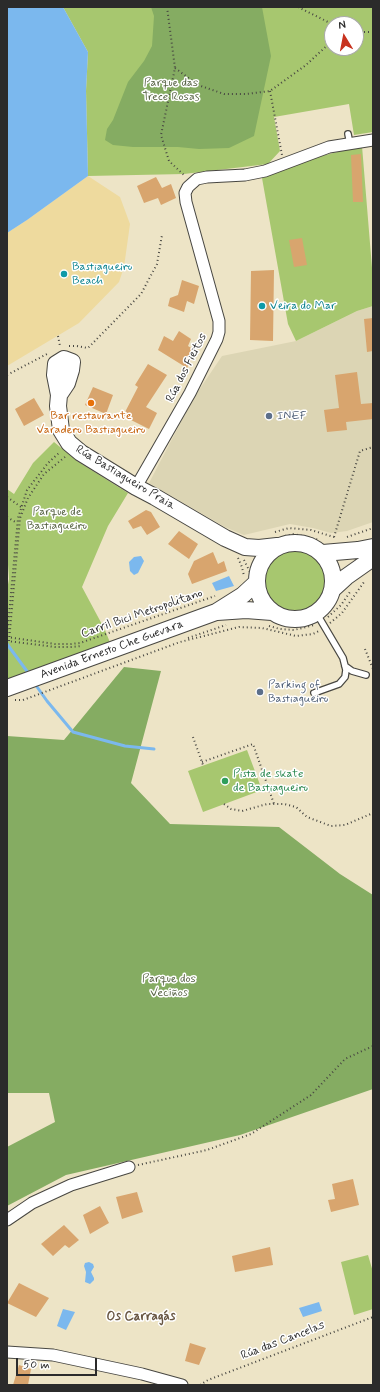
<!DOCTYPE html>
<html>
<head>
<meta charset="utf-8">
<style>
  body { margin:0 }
  #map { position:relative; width:380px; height:1392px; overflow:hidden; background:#ede4c6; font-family:Mynerve,sans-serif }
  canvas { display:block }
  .frame { position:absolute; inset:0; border:8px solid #2b2b2b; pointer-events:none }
  .north { position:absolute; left:324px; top:16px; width:40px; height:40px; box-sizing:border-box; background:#fff; border:1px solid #aaa; border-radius:50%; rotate:350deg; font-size:11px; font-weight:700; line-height:16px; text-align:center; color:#2b2b2b }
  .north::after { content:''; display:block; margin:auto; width:14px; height:18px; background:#c8321e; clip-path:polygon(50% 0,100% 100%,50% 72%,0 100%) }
  .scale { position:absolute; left:16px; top:1358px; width:81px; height:18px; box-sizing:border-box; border:2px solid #2b2b2b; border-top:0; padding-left:5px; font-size:12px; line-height:14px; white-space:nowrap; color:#2b2b2b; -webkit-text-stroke:3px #fff; paint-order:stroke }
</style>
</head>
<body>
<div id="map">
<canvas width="380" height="1392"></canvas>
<div class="frame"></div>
<div class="north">N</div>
<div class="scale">50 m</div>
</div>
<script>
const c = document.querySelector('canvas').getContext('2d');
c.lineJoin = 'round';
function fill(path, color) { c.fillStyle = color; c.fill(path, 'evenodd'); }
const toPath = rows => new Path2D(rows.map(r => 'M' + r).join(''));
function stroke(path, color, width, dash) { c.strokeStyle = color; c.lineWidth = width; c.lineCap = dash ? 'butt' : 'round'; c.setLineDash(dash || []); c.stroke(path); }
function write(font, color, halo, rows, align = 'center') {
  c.font = font + ' Mynerve,sans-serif'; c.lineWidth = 3; c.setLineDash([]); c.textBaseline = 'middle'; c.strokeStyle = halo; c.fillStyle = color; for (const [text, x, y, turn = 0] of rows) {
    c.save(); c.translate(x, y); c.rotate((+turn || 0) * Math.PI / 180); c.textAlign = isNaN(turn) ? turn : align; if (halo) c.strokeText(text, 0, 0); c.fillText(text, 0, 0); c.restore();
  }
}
fill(toPath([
  [373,306,373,522,347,531,331,533,313,528,290,524,244,535,225,527,149,483,193,399,222,356,296,341,357,311]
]), '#dcd5b4');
fill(toPath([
  [63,7,373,7,373,132,354,135,349,104,274,117,280,151,268,164,184,174,88,176,86,91,88,52],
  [332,24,356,24,356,48,332,48],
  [362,146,373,280,373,306,357,311,296,341,288,324,262,178,313,158],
  [54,442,77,461,128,493,108,526,82,587,105,630,111,645,7,682,7,590,9,579,7,550,7,489,14,494,33,463],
  '263 581a32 32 0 1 1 64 0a32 32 0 1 1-64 0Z',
  [247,750,262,790,203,812,188,771],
  [368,1255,373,1272,373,1309,354,1315,341,1262]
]), '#a7c76f');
fill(toPath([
  [151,7,262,7,271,56,254,136,229,148,199,149,178,147,133,147,113,145,105,140,107,129,113,120,128,82,144,61,152,46,154,16],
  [124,667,161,671,131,783,170,824,279,827,340,874,373,895,373,1089,240,1135,66,1175,7,1206,7,1147,55,1122,49,1093,7,1093,7,736,64,740]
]), '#85ac62');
fill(toPath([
  [88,176,120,197,130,224,124,267,119,282,79,323,7,366,7,233,27,220]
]), '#eeda9e');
fill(toPath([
  [7,7,63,7,88,52,86,91,88,176,27,220,7,233],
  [141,556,144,561,138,573,134,575,130,571,129,562,134,557],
  [229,576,234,586,216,591,212,583],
  [89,1262,93,1264,94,1267,91,1272,94,1278,94,1280,90,1284,85,1282,86,1272,84,1266,85,1263],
  [319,1302,322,1311,303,1317,299,1308],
  [63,1309,75,1312,66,1330,57,1326]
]), '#7bb8ee');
stroke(toPath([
  [7,644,29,674],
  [35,684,47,701,73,732,125,746,154,749]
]), '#7bb8ee', 3);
fill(toPath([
  [361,154,363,202,353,202,351,155],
  [156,177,162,188,171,184,176,198,161,205,158,198,144,203,137,186],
  [302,238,307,265,294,267,289,240],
  [274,270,273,341,250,340,251,271],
  [182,280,199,286,194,304,187,301,184,312,168,306,170,298,178,295],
  [373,318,373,351,367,352,364,319],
  [179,331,191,339,188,346,196,351,187,368,158,350,164,336,173,341],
  [148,364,167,375,146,407,157,413,149,429,123,416,138,387,135,385],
  [357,372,361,404,373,403,373,419,346,422,347,430,327,432,324,410,339,408,335,375],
  [93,387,113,395,106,414,85,405],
  [34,398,44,415,24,426,15,409],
  [146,510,151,512,160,527,147,535,141,526,133,529,128,521],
  [179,531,198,544,189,559,168,544],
  [213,552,218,564,224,561,227,571,192,584,188,574,194,561],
  [353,1179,359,1205,331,1212,328,1200,335,1199,332,1184],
  [137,1192,143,1212,122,1219,116,1197],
  [100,1206,109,1223,90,1234,83,1215],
  [64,1225,79,1240,69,1248,65,1245,53,1256,41,1244],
  [270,1247,273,1265,235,1272,232,1256],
  [19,1283,49,1298,36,1317,7,1303],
  [190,1343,206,1348,199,1365,185,1361],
  [19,1365,31,1369,28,1385,13,1385]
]), '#d8a56e');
const lane = toPath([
  [348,134,350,144],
  [345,666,352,671,366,675],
  [314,693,339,684,345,677,346,670,343,658,317,614]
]);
const street = toPath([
  [136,487,190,393,217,339,219,332,219,321,186,202,185,193,188,187,197,179,207,177,245,175,265,171,329,147,373,140],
  [7,1220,32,1203,71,1185,129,1167],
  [7,1352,53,1355,142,1374,182,1385]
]);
const secondary = toPath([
  [59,395,67,383,71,370,72,362,64,359,56,364,55,375,59,395,58,406,61,430,69,443,81,453,136,487,155,497,225,538,245,547,259,548,277,546],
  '257 581a38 38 0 1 1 76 0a38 38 0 1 1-76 0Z',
  [323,553,358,550,373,547],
  [334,588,346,577,373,558],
  [217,612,246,610,272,612],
  [7,688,216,612,243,595,256,583]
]);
stroke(lane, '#484742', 8);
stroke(street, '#484742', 13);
stroke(secondary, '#484742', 18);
stroke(toPath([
  [167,7,175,68,161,135,169,161,185,176],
  [298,7,332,24],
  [356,32,373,32],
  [175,68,198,85,224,94,246,94,270,91,306,65,332,41],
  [270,91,282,155],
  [58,336,60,346],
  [69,346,77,346,88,348,141,294,157,264,162,235],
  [7,375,47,354],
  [7,497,21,507],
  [7,517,17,523],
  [275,532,289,528,311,530,337,538],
  [285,536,294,534,319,540],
  [334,537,360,451,373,447],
  [347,537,373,528],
  [238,558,242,567,244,576],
  [244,560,250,572],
  [328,617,341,605,350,592],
  [330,623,342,613,364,582],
  [269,626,280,629,294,630,314,625],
  [7,637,55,644,71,644,80,643,215,596],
  [7,637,18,518,27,490,48,463,60,452],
  [188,638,226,625],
  [7,641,55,647,71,647,81,646],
  [9,641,20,518,28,498,44,474,65,457],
  [365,649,373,669],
  [15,700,23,700,180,642,239,627,262,628,296,636,313,634,319,631],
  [193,737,203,765],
  [202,762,253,744,274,804],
  [224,804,231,809,242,811,267,804,284,804,296,807,307,817,331,826,345,825,373,813],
  [138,1165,207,1150,251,1134,311,1095,345,1059,373,1046],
  [200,1385,208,1380,373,1317]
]), '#484742', 2, [1, 3]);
stroke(lane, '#fff', 5.5);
stroke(street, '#fff', 11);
stroke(secondary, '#fff', 16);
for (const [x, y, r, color] of [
  [64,274,4,"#0f9aa8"],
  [262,306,4,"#0f9aa8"],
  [91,403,4,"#e8710a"],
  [269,416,4,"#5c6f8a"],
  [260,692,4,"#5c6f8a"],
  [225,781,4,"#2e9e5b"]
]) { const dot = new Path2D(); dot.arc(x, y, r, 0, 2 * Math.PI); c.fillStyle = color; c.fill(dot); stroke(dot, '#fff', 1.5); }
write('12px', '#566243', '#fff', [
  ["Parque das",171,83],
  ["Trece Rosas",171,97],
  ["Parque de",57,512],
  ["Bastiagueiro",57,526],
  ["Parque dos",169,979],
  ["Veciños",169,993]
]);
write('12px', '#0d838f', '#fff', [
  ["Bastiagueiro",72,267],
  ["Beach",72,281],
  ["Veira do Mar",270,306]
], 'left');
write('12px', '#2b2b2b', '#fff', [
  ["Rúa dos Fieitos",187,368,-63],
  ["Rúa Bastiagueiro Praia",125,478,31],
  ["Carril Bici Metropolitano",142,614,-19],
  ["Avenida Ernesto Che Guevara",112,650,-20],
  ["Rúa das Cancelas",283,1341,-21]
]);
write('12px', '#c56008', '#fff', [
  ["Bar restaurante",91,416],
  ["Varadero Bastiagueiro",91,430]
]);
write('12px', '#4e5e75', '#fff', [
  ["INEF",277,416],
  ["Parking of",268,685],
  ["Bastiagueiro",268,699]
], 'left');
write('12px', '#27864d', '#fff', [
  ["Pista de skate",233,774],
  ["de Bastiagueiro",233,788]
], 'left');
write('bold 13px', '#685642', '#fff', [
  ["Os Carragás",141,1317]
]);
</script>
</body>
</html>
